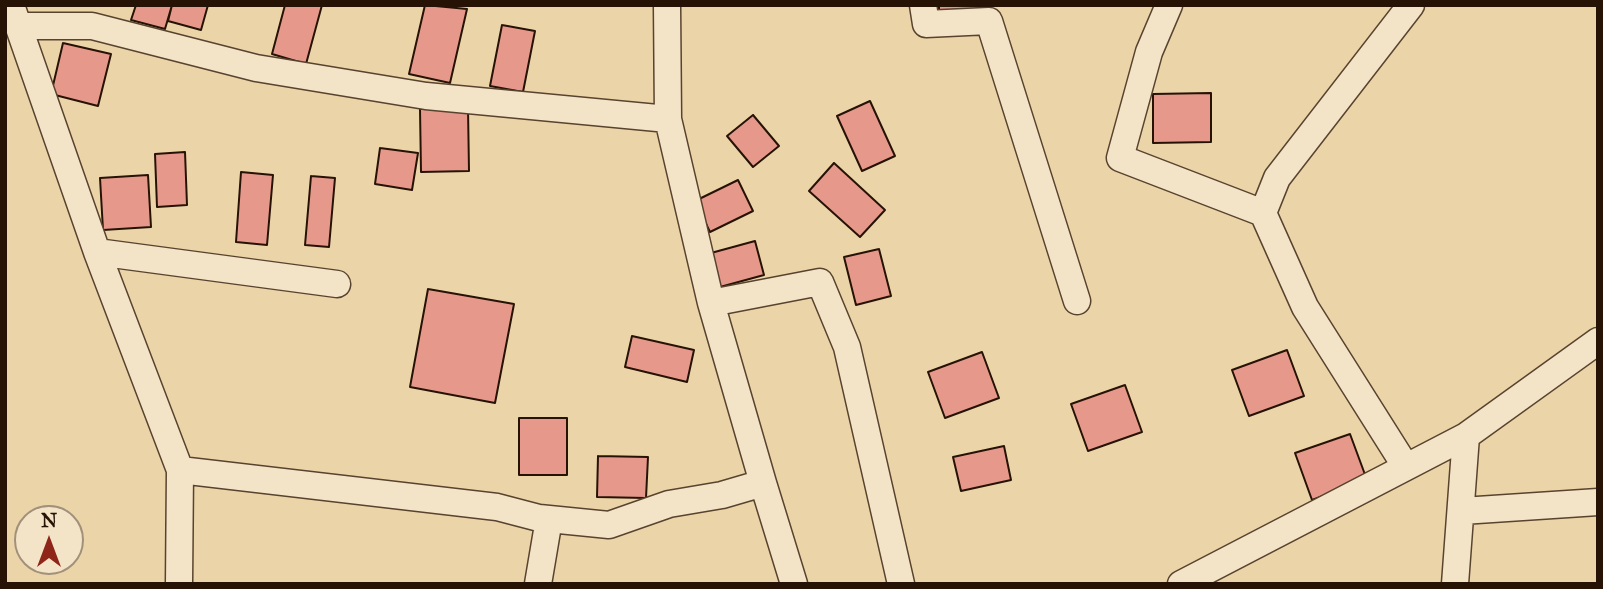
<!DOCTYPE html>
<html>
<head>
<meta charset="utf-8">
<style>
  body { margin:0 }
  #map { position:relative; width:1603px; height:589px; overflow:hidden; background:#ecd4a9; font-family:"IM FELL Great Primer",serif }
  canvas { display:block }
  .frame { position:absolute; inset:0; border:7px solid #271306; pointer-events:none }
  .north { position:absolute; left:14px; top:505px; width:70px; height:70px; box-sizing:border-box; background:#f3e3c7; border:2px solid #a1907a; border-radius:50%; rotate:0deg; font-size:19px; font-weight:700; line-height:28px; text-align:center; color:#271306 }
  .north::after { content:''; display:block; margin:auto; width:24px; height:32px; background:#8f2418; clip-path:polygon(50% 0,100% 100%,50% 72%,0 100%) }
</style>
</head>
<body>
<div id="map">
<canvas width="1603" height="589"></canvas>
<div class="frame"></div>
<div class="north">N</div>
</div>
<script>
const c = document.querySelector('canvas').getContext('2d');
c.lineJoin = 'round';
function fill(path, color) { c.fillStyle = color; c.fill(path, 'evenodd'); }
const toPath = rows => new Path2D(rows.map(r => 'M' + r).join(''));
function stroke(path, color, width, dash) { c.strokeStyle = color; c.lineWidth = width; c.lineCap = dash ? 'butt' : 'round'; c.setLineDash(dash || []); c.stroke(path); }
const building = toPath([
  [136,5,172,5,165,29,131,20,136,5],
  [172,5,208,5,201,30,168,21,172,5],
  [285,5,322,5,306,64,272,54,285,5],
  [425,5,467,9,450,83,409,74,425,5],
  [939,5,984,5,985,9,939,13,939,5],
  [502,25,535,31,523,92,490,86,502,25],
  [63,43,111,54,98,106,51,94,63,43],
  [1211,93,1211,142,1153,143,1153,94,1211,93],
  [870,101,895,156,862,171,837,116,870,101],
  [468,108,469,171,421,172,420,109,468,108],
  [753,115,779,146,753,167,727,136,753,115],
  [380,148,418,153,412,190,375,184,380,148],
  [185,152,187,205,157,207,155,154,185,152],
  [834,163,885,210,860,237,809,191,834,163],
  [241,172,273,175,267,245,236,242,241,172],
  [148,175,151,227,103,230,100,178,148,175],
  [311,176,335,178,329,247,305,245,311,176],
  [738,180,753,211,710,232,695,201,738,180],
  [755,241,764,275,720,287,711,253,755,241],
  [879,249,891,296,856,305,844,257,879,249],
  [428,289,514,304,495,403,410,387,428,289],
  [632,336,694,350,687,382,625,367,632,336],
  [1287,350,1304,396,1249,416,1232,370,1287,350],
  [982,352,999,398,945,418,928,372,982,352],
  [1125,385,1142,432,1088,451,1071,404,1125,385],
  [519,418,567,418,567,475,519,475,519,418],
  [1350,434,1367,480,1312,500,1295,453,1350,434],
  [1004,446,1011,480,961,491,953,457,1004,446],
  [598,456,648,457,646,498,597,497,598,456]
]);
fill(building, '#e6998b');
stroke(building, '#271306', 2);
const minor = toPath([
  [11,5,97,252,180,470,179,584],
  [667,5,668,119,711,303,763,483],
  [923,5,926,24,989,21,1077,301],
  [1169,5,1149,52,1120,158,1263,213,1305,307,1406,467],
  [18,26,92,26,256,68,426,96,668,119],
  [1263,213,1277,178,1411,5],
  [97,252,337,284],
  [711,303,820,282,847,347,901,584],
  [180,470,497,507,539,518,609,525,669,504,722,495,763,483,794,584],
  [1462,511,1598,502],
  [538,584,549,519],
  [1181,584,1466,436,1598,341],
  [1455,584,1466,436]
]);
stroke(minor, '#58432f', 29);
stroke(minor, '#f3e3c7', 26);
</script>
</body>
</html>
